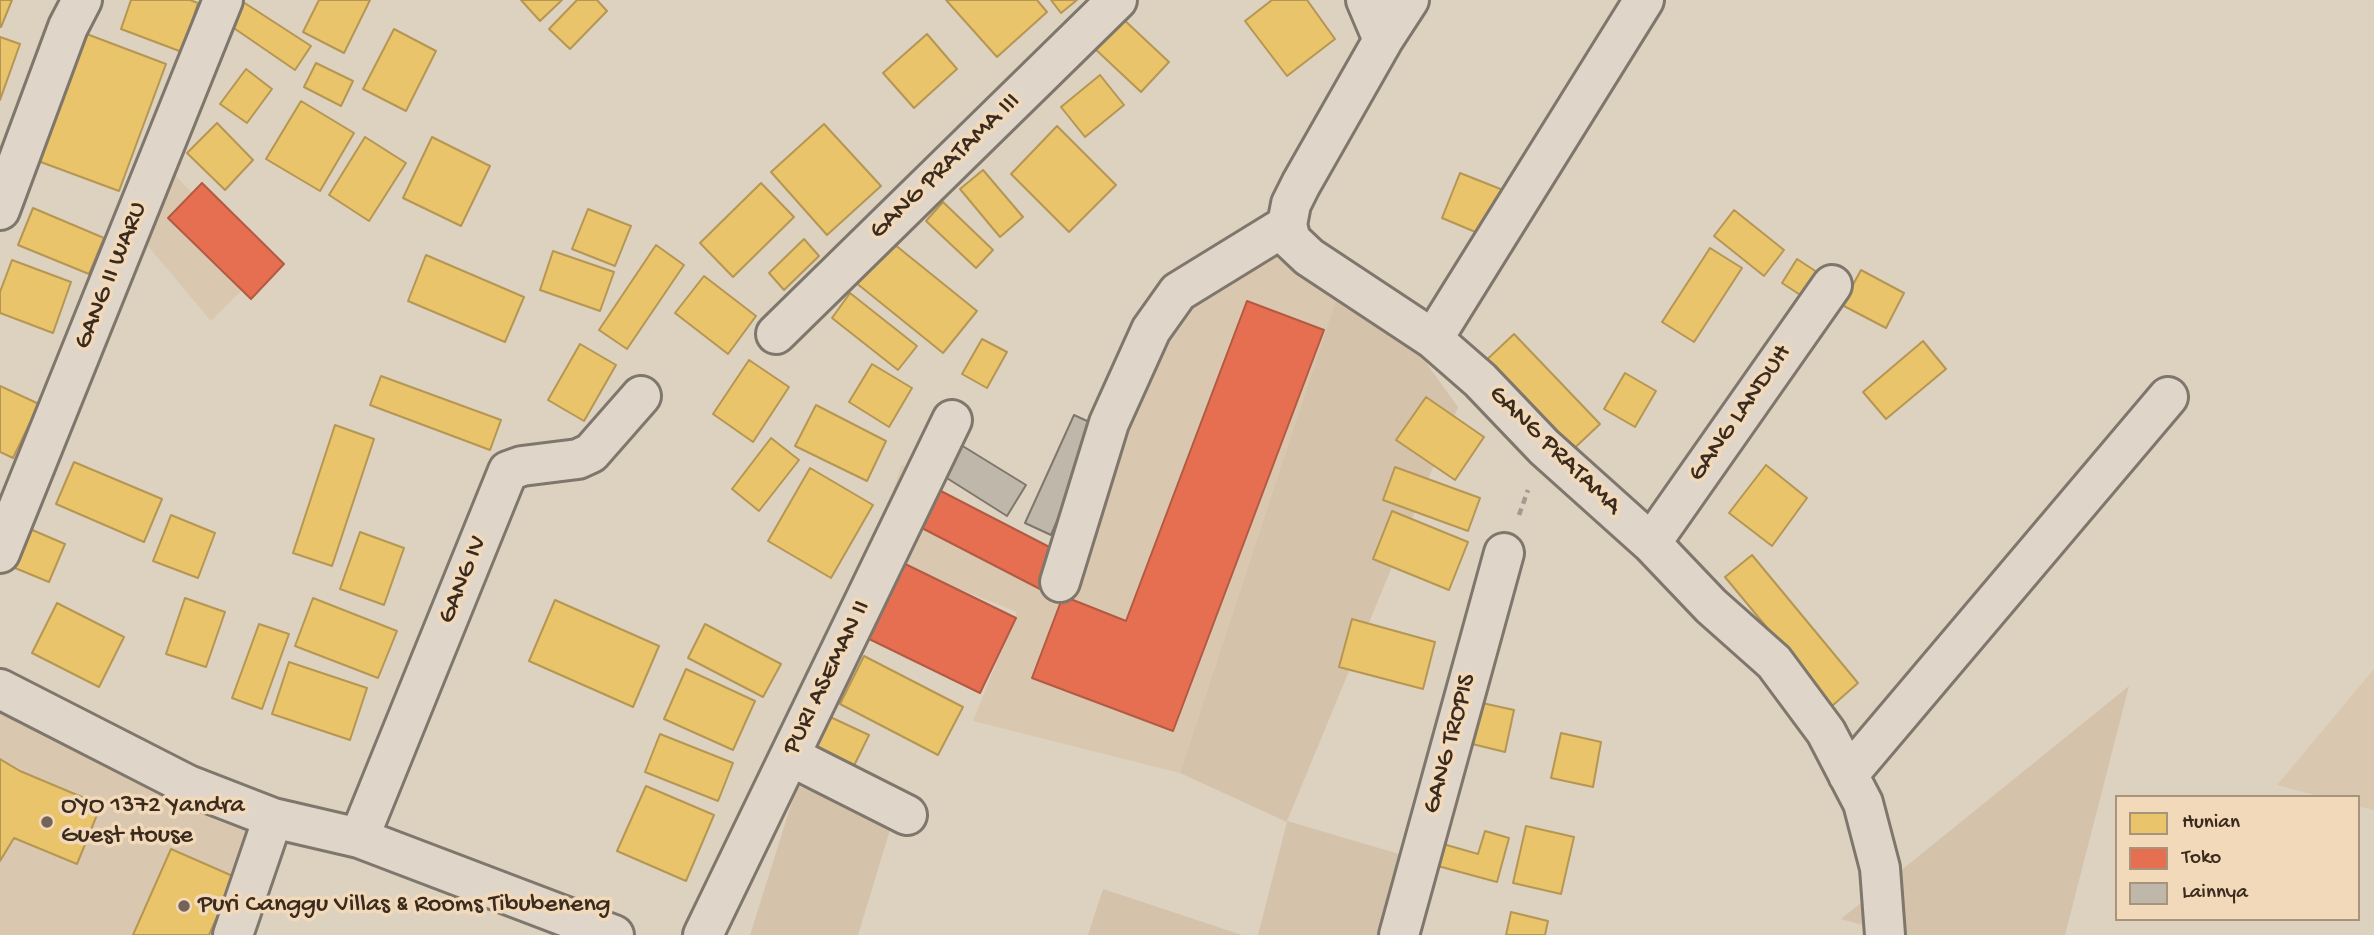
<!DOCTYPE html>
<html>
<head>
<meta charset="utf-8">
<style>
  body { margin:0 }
  #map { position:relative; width:2374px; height:935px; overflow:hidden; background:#ddd1c0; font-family:"Gochi Hand",sans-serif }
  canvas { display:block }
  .legend { position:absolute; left:2115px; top:795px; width:245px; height:126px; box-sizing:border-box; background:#f1d9b9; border:2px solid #a8937b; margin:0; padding:9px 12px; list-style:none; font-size:21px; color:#3b2a1e }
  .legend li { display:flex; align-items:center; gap:14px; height:35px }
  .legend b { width:35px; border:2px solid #a8937b }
</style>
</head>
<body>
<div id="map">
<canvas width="2374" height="935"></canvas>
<ul class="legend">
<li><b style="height:19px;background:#e9c46a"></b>Hunian</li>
<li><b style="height:19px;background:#e76f51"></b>Toko</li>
<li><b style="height:19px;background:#c0b7ab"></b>Lainnya</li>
</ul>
</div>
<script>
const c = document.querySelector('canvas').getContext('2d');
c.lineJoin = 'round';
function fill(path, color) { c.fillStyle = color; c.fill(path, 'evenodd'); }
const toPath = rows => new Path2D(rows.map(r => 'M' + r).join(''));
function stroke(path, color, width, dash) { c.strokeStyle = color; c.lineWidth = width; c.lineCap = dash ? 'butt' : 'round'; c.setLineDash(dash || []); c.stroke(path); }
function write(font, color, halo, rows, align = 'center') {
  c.font = font + ' "Gochi Hand",sans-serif'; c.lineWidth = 7; c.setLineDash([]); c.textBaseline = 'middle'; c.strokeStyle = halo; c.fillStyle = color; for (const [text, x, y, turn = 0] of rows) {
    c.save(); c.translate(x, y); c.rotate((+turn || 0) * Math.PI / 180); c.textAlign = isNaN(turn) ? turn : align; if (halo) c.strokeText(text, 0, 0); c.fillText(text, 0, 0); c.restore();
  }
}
fill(toPath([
  [150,150,265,267,211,321,126,220],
  [1259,233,1338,294,1180,773,973,721,1017,612,871,554,902,465,1052,563,1181,290],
  [2374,669,2374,810,2358,806,2358,797,2322,797,2277,785],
  [0,684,263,802,202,935,0,935]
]), '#d9c7af');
fill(toPath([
  [1338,294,1416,349,1458,407,1287,821,1406,856,1387,935,1258,935,1287,822,1180,773],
  [2129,686,2065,935,1898,935,1841,919],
  [797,786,893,820,858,935,750,935],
  [1103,889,1242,935,1088,935]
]), '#d4c2ab');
const homes = toPath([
  [0,0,12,0,1,27,0,26,0,0],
  [131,0,190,0,198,3,182,52,121,29,131,0],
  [240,0,311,46,295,70,225,22,240,0],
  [319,0,370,0,344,53,303,32,319,0],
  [521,0,562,0,540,21,521,0],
  [577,0,597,0,607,11,570,49,549,29,577,0],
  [946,0,1037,0,1047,12,997,57,946,0],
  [1051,0,1077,0,1061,13,1051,0],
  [1272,0,1307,0,1335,39,1287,76,1245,21,1272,0],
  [1121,17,1169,62,1141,92,1093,47,1121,17],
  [394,29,436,51,406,111,363,89,394,29],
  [84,33,166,64,119,191,38,161,84,33],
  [927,34,957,69,914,108,883,73,927,34],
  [0,37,20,44,0,100,0,37],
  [316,63,353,81,341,106,304,87,316,63],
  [246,69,272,89,247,123,220,104,246,69],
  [1100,75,1124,105,1085,137,1061,107,1100,75],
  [301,101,354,133,320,191,266,159,301,101],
  [217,123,253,160,225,190,187,153,217,123],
  [824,124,881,186,827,235,771,172,824,124],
  [1057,126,1116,185,1069,232,1011,174,1057,126],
  [365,137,406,163,369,221,329,195,365,137],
  [432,137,490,166,461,226,403,198,432,137],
  [983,170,1023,217,1000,237,960,189,983,170],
  [1460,173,1503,190,1485,236,1442,218,1460,173],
  [761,183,794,217,733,277,700,243,761,183],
  [943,202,993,250,976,268,926,221,943,202],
  [33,208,104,238,89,274,18,245,33,208],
  [588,209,631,226,615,266,572,249,588,209],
  [1734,210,1784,250,1764,276,1714,236,1734,210],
  [804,239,819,256,784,290,769,273,804,239],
  [889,240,977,311,943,353,855,282,889,240],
  [656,245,684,265,627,349,599,330,656,245],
  [1710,248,1742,268,1694,342,1662,322,1710,248],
  [553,251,614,272,600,311,540,290,553,251],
  [426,255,524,297,505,342,408,301,426,255],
  [1797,259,1823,276,1808,300,1782,283,1797,259],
  [12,260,71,282,53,333,0,313,0,292,12,260],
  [1861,270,1904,293,1886,328,1842,305,1861,270],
  [704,276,756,316,728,354,675,313,704,276],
  [850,293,917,346,898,370,832,318,850,293],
  [1514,334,1600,424,1565,457,1479,367,1514,334],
  [982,339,1007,352,987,388,962,374,982,339],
  [1923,341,1946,369,1886,419,1863,392,1923,341],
  [580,344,616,365,584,421,548,400,580,344],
  [749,360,789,387,753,442,713,414,749,360],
  [872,364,912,388,889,427,849,402,872,364],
  [1625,373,1656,391,1635,427,1604,409,1625,373],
  [381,376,501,420,490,450,370,405,381,376],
  [0,386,39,404,13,458,0,452,0,386],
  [1426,397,1484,437,1455,480,1396,440,1426,397],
  [816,405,886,441,867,481,795,446,816,405],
  [335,425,374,439,332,566,293,553,335,425],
  [771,438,799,460,759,511,732,489,771,438],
  [74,462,162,499,144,542,56,504,74,462],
  [1766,465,1807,498,1772,546,1729,513,1766,465],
  [1395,467,1480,498,1468,531,1383,500,1395,467],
  [810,468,873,505,831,578,768,541,810,468],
  [1392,511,1468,542,1449,590,1373,559,1392,511],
  [171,515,215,533,198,578,153,561,171,515],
  [30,529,65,544,49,582,15,568,30,529],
  [360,532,404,548,384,605,340,589,360,532],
  [1752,555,1858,683,1832,706,1725,577,1752,555],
  [185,598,225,612,206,667,166,654,185,598],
  [313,598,397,631,378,678,295,646,313,598],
  [555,600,659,646,633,707,529,661,555,600],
  [57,603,124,637,99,687,32,653,57,603],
  [1352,619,1435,642,1423,689,1339,667,1352,619],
  [259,624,289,634,262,709,232,698,259,624],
  [705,624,781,664,763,697,688,658,705,624],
  [864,656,963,707,938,755,840,704,864,656],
  [289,662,367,688,350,740,272,714,289,662],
  [686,669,755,701,733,750,664,719,686,669],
  [1473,701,1514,710,1505,752,1464,742,1473,701],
  [826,715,869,735,850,774,808,754,826,715],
  [1561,733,1601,742,1593,787,1551,778,1561,733],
  [660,734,733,763,718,801,645,772,660,734],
  [0,759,20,771,101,805,77,864,14,838,0,861,0,759],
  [646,786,714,815,686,881,617,851,646,786],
  [1526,826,1574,837,1561,894,1513,883,1526,826],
  [1485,831,1509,838,1497,882,1423,862,1429,840,1478,854,1485,831],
  [171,849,235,877,209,935,133,935,171,849],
  [1511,912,1548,921,1545,935,1506,935,1511,912]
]);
fill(homes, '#e9c46a');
stroke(homes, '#b59653', 2);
const shops = toPath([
  [202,183,284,264,251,299,168,218,202,183],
  [1247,301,1324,330,1173,731,1032,678,1063,596,1126,621,1247,301],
  [937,489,1059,552,1040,589,918,526,937,489],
  [897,560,1016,618,980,693,861,635,897,560]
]);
fill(shops, '#e76f51');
stroke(shops, '#b35a42', 2);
const building = toPath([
  [1074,415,1098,426,1051,535,1025,523,1074,415],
  [961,445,1026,485,1007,516,942,475,961,445]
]);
fill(building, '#c0b7ab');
stroke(building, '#7f766c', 2);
const street = toPath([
  [1366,0,1383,40],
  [1409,0,1383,40,1301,184,1291,204,1287,225,1291,240,1309,257,1433,339,1480,380,1544,447,1651,543,1711,606,1774,662,1826,732,1863,803,1880,868,1885,935],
  [0,210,68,27,82,0],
  [776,334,1117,0],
  [1433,339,1644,0],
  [1651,543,1832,285],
  [0,553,223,0],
  [1060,582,1109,423,1151,330,1178,292,1287,225],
  [0,689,188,785,273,818,359,838,614,935],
  [790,756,907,815],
  [1848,775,2168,397],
  [359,838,508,471,522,466,578,459,591,453,641,396],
  [233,935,273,818],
  [703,935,952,420],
  [1399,935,1504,553]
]);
stroke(street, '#7f766c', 44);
stroke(toPath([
  [1519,515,1528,490]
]), '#a39b92', 4.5, [7, 5]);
stroke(street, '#dfd5c9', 38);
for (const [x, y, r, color] of [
  [47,822,7,"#746457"],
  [184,906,7,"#746457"]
]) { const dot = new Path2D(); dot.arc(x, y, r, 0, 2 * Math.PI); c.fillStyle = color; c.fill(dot); stroke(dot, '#f1d9b9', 2.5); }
write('26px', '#3b2a1e', '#f1d9b9', [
  ["GANG PRATAMA III",946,167,-44],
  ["GANG II WARU",112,276,-68],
  ["GANG LANDUH",1741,414,-55],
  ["GANG PRATAMA",1554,451,44],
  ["GANG IV",464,580,-68],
  ["PURI ASEMAN II",828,678,-64],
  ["GANG TROPIS",1451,744,-75]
]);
write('26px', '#3b2a1e', '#f1d9b9', [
  ["OYO 1372 Yandra",61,807],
  ["Guest House",61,837],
  ["Puri Canggu Villas & Rooms Tibubeneng",198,906]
], 'left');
</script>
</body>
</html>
